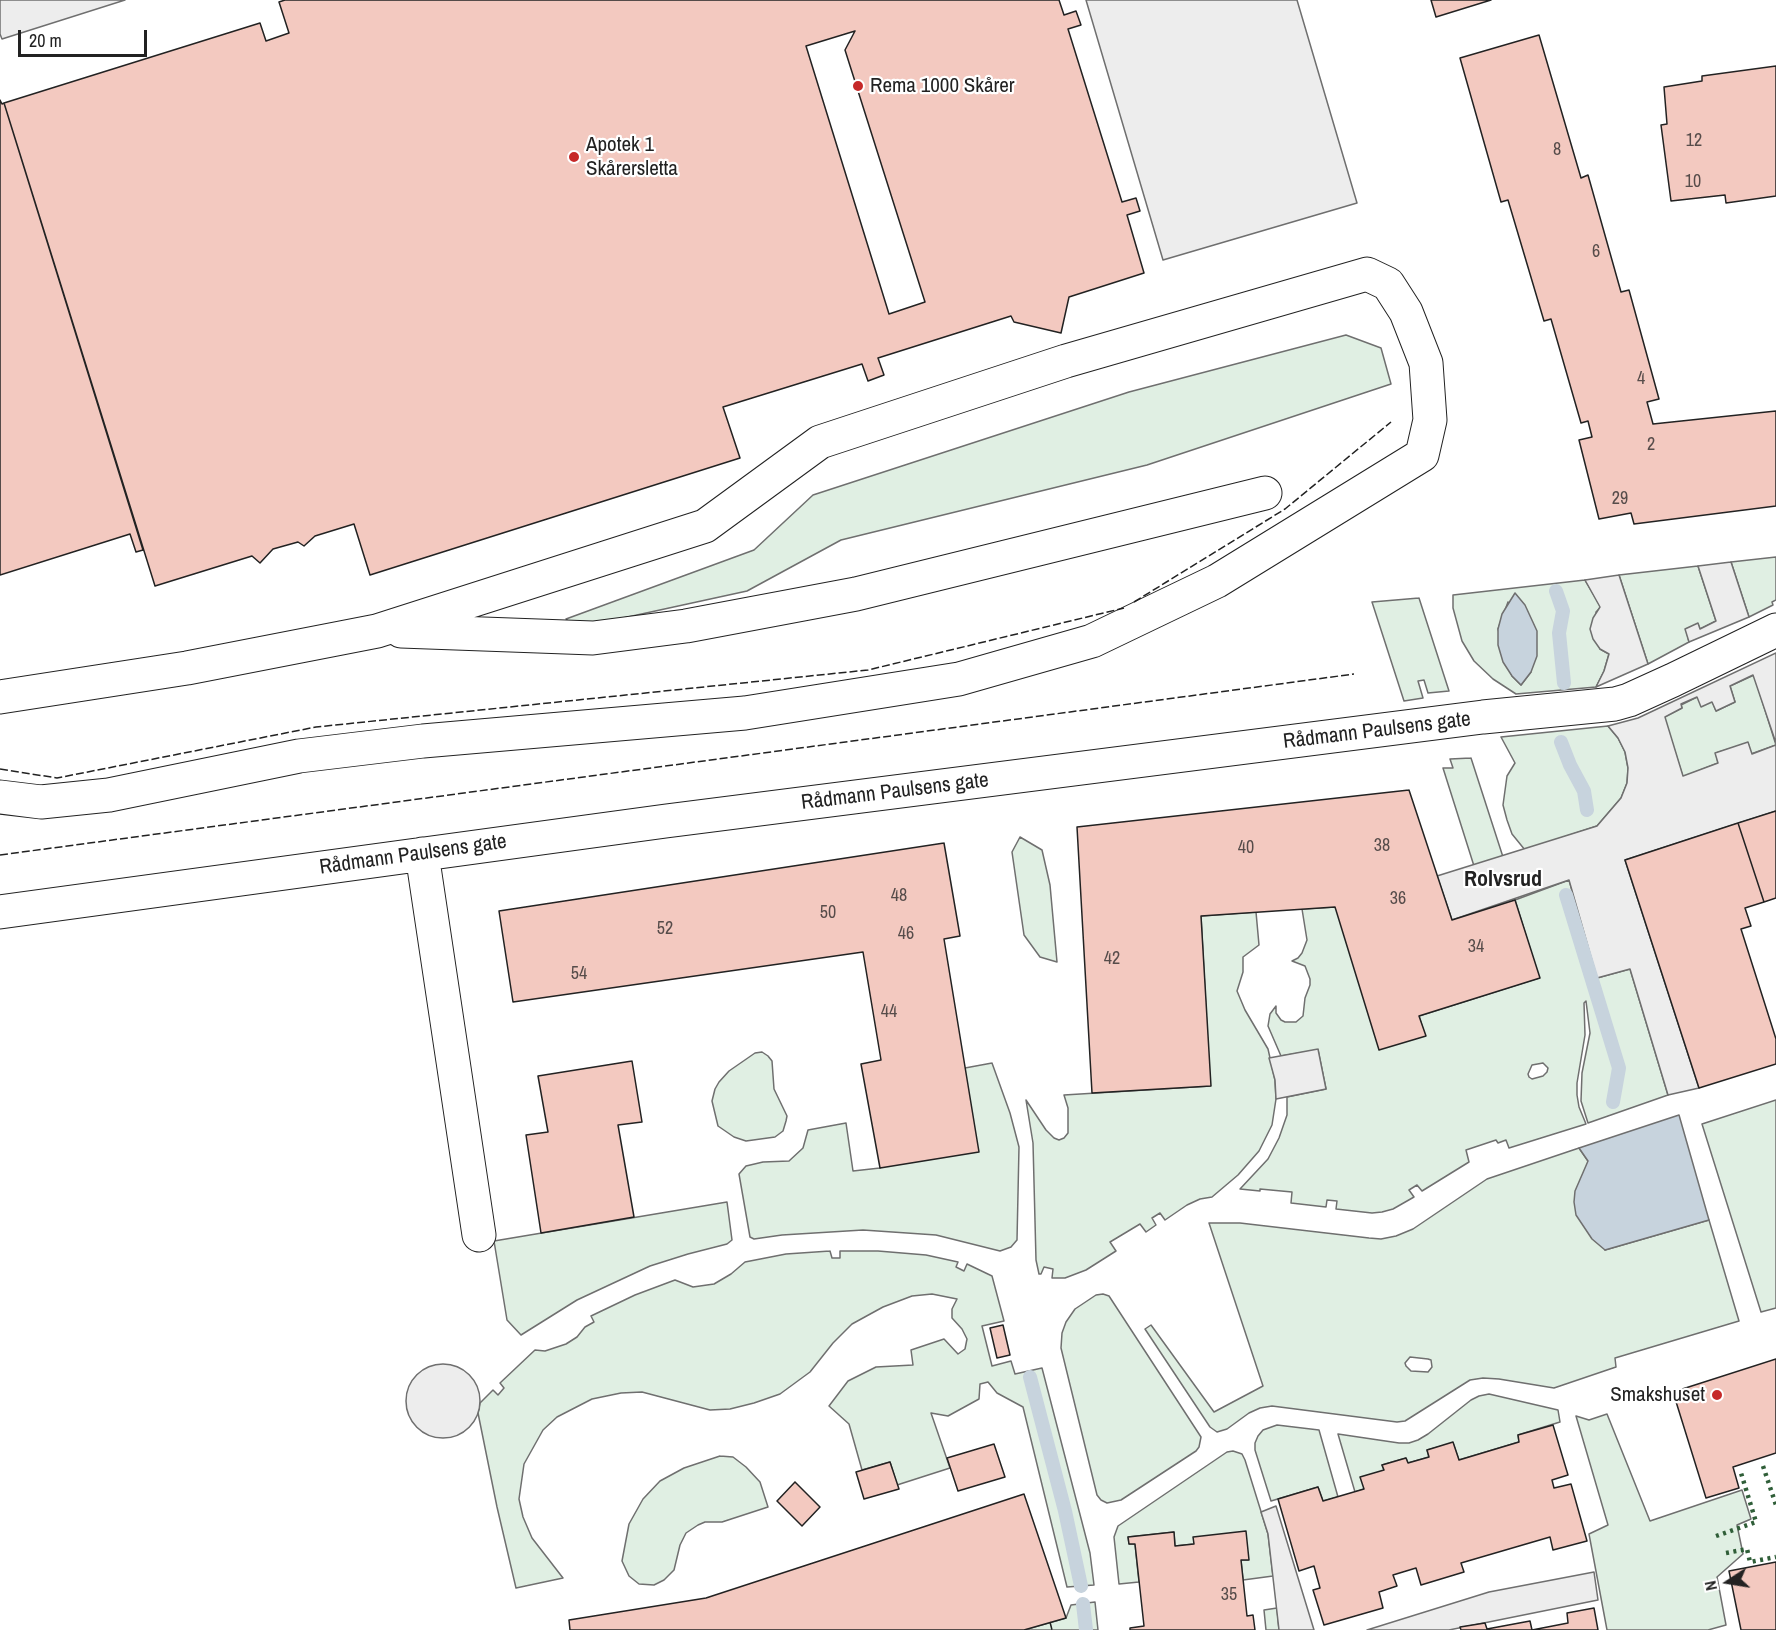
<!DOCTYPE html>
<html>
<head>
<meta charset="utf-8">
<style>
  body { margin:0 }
  #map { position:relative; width:1776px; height:1630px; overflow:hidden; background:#fff; font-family:"Archivo Narrow",sans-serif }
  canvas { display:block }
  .north { position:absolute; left:1698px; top:1552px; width:60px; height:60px; -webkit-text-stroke:4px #fff; paint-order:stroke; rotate:258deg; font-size:16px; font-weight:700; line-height:24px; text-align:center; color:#222 }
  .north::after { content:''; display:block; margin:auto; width:21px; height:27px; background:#222; clip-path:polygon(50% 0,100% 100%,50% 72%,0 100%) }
  .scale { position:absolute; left:18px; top:30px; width:129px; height:27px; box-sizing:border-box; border:3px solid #222; border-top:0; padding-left:8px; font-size:18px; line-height:21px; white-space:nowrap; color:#222; -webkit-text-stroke:4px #fff; paint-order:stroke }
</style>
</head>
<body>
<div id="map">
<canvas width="1776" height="1630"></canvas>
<div class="north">N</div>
<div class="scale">20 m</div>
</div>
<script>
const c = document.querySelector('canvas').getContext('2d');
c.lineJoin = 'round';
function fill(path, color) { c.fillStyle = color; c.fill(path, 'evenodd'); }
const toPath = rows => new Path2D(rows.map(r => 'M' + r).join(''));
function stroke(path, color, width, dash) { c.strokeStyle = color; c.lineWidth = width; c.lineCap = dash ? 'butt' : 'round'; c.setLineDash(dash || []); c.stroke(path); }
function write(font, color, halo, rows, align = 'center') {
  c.font = font + ' "Archivo Narrow",sans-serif'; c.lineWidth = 4.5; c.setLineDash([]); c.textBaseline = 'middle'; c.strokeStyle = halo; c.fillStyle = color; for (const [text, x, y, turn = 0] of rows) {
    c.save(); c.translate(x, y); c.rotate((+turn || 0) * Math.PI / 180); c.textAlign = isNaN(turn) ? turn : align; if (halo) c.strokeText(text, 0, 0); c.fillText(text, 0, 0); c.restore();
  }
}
const green = toPath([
  [1346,335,1381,348,1391,384,1147,465,841,540,747,591,614,620,581,630,566,619,754,550,813,495,1129,392,1346,335],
  [1776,557,1776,600,1772,602,1773,605,1749,617,1731,562,1776,557],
  [1698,566,1716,621,1700,629,1698,624,1686,629,1689,642,1648,664,1619,575,1698,566],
  [1585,580,1601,607,1596,612,1600,649,1609,654,1604,671,1596,687,1516,694,1493,679,1474,661,1462,641,1453,608,1453,595,1585,580],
  [1508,602,1531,672,1521,685,1512,676,1498,629,1508,602],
  [1419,598,1449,691,1428,693,1424,680,1418,681,1423,698,1404,701,1372,602,1419,598],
  [1754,675,1776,745,1751,754,1748,743,1716,753,1718,763,1683,777,1664,717,1682,708,1681,705,1697,697,1712,701,1716,711,1735,702,1730,686,1754,675],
  [1608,726,1618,738,1625,752,1628,768,1627,783,1621,798,1597,826,1525,850,1512,834,1507,820,1503,805,1507,776,1515,763,1501,737,1608,726],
  [1471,758,1503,857,1474,866,1443,768,1453,768,1450,759,1471,758],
  [1020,837,1042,850,1050,885,1057,962,1040,957,1024,935,1012,852,1020,837],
  [1569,880,1597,978,1630,969,1668,1095,1588,1123,1581,1101,1582,1073,1590,1033,1586,1001,1584,1003,1585,1035,1577,1083,1577,1095,1579,1107,1586,1124,1509,1148,1506,1140,1498,1143,1496,1140,1466,1150,1469,1162,1422,1191,1417,1185,1409,1190,1414,1197,1393,1209,1382,1212,1372,1213,1336,1209,1337,1201,1327,1200,1326,1207,1291,1203,1292,1192,1260,1189,1260,1191,1240,1189,1268,1159,1279,1138,1287,1115,1287,1097,1326,1089,1318,1050,1281,1056,1268,1026,1270,1014,1276,1006,1276,1013,1281,1020,1285,1022,1296,1022,1303,1016,1305,998,1310,985,1310,979,1305,966,1292,961,1298,958,1302,953,1307,940,1302,909,1335,907,1425,1036,1419,1016,1539,978,1515,900,1569,880],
  [1543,1063,1548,1068,1547,1072,1543,1076,1532,1079,1529,1077,1528,1074,1532,1065,1543,1063],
  [1256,912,1259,945,1243,957,1243,972,1237,991,1245,1010,1268,1049,1275,1080,1276,1099,1272,1125,1259,1151,1238,1175,1212,1197,1200,1199,1187,1205,1165,1220,1160,1213,1152,1218,1156,1225,1146,1232,1140,1224,1110,1242,1116,1251,1086,1270,1065,1278,1052,1278,1053,1269,1044,1267,1041,1274,1039,1274,1036,1260,1033,1143,1026,1100,1046,1130,1054,1138,1059,1140,1064,1138,1068,1133,1068,1108,1064,1095,1210,1086,1201,916,1256,912],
  [762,1052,768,1056,772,1061,774,1089,787,1116,786,1121,783,1131,775,1137,746,1141,734,1137,718,1126,712,1101,715,1089,719,1082,729,1071,755,1053,762,1052],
  [992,1063,1010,1113,1019,1147,1017,1240,1011,1247,1000,1251,936,1235,863,1230,782,1235,754,1239,750,1237,739,1174,746,1166,763,1162,789,1161,803,1148,808,1130,846,1123,853,1171,880,1168,965,1068,992,1063],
  [1776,1100,1776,1308,1761,1312,1702,1124,1776,1100],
  [1579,1148,1588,1161,1605,1250,1709,1220,1739,1321,1615,1358,1616,1367,1554,1388,1499,1379,1483,1378,1470,1380,1405,1421,1397,1422,1272,1406,1260,1408,1249,1413,1227,1429,1217,1432,1210,1427,1145,1329,1151,1325,1214,1412,1263,1386,1209,1223,1240,1223,1369,1238,1381,1239,1396,1236,1413,1229,1487,1179,1579,1148],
  [1410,1357,1428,1359,1431,1360,1432,1367,1428,1372,1411,1371,1406,1366,1405,1363,1410,1357],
  [727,1202,732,1240,727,1244,688,1254,650,1266,577,1300,521,1335,507,1320,494,1241,727,1202],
  [830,1251,832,1258,840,1258,840,1251,878,1251,926,1255,958,1262,956,1267,964,1271,967,1264,992,1276,1004,1321,982,1326,992,1366,1011,1361,1015,1374,1042,1368,1090,1553,1094,1585,1067,1587,1023,1407,997,1393,988,1382,980,1384,979,1399,948,1416,931,1413,950,1468,897,1485,890,1462,862,1470,849,1424,829,1406,848,1381,876,1367,913,1365,911,1350,944,1339,958,1354,965,1349,967,1339,962,1329,952,1318,952,1309,957,1299,932,1294,912,1296,883,1307,852,1324,833,1343,810,1372,780,1394,754,1403,730,1409,710,1410,642,1392,621,1393,592,1399,557,1417,543,1430,524,1464,519,1499,523,1517,532,1538,563,1578,516,1588,497,1507,478,1413,480,1403,493,1390,498,1395,504,1388,500,1383,535,1350,545,1351,566,1344,577,1337,585,1327,594,1322,591,1316,635,1295,675,1280,693,1287,714,1284,731,1274,745,1262,786,1254,830,1251],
  [1103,1294,1109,1296,1201,1437,1199,1447,1196,1451,1121,1500,1107,1503,1101,1500,1097,1495,1061,1348,1062,1333,1066,1322,1075,1309,1096,1295,1103,1294],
  [1489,1394,1558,1410,1560,1422,1518,1435,1519,1442,1459,1460,1453,1443,1427,1450,1429,1457,1408,1463,1406,1458,1382,1465,1384,1470,1364,1489,1355,1492,1338,1434,1399,1443,1409,1443,1418,1440,1428,1434,1471,1400,1479,1396,1489,1394],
  [1607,1414,1650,1521,1742,1490,1751,1519,1737,1525,1743,1554,1717,1577,1726,1625,1708,1630,1607,1630,1589,1534,1608,1525,1576,1416,1589,1420,1607,1414],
  [1277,1425,1319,1430,1338,1497,1323,1501,1318,1487,1271,1501,1255,1450,1255,1443,1258,1436,1263,1430,1277,1425],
  [1233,1451,1242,1454,1245,1460,1268,1534,1273,1576,1243,1580,1241,1560,1248,1560,1194,1544,1175,1546,1174,1532,1128,1537,1129,1544,1135,1544,1139,1582,1119,1584,1114,1537,1118,1526,1227,1452,1233,1451],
  [720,1456,733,1457,746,1467,760,1482,768,1507,722,1522,705,1522,698,1525,686,1533,680,1545,674,1570,664,1580,654,1585,639,1584,629,1576,622,1561,629,1524,643,1499,660,1481,684,1468,720,1456],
  [1095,1602,1098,1630,1024,1630,1066,1618,1071,1605,1095,1602],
  [1277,1608,1279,1630,1266,1630,1264,1610,1277,1608]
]);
fill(green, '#e0efe3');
stroke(green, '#6f6f6f', 1.5);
const parking = toPath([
  [0,0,125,0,2,39,0,34,0,0],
  [1086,0,1297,0,1357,203,1163,260,1086,0],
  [1731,562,1749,617,1689,642,1685,629,1698,623,1700,629,1716,621,1698,566,1731,562],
  [1619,575,1648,664,1596,687,1604,671,1609,654,1600,649,1593,639,1590,629,1593,618,1600,607,1585,580,1619,575],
  [1776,653,1776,743,1753,675,1730,686,1735,702,1716,711,1712,702,1701,707,1697,697,1681,704,1682,708,1665,717,1683,776,1718,763,1715,753,1748,742,1752,754,1776,745,1776,811,1625,860,1699,1088,1668,1095,1630,969,1597,978,1569,880,1452,920,1437,876,1597,826,1621,798,1627,783,1628,768,1625,752,1618,738,1608,726,1638,718,1776,653],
  [1318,1049,1326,1089,1276,1099,1275,1080,1269,1058,1318,1049],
  '406 1401a37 37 0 1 1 74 0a37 37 0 1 1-74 0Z',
  [1276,1506,1314,1630,1279,1630,1268,1534,1261,1512,1276,1506],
  [1594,1572,1598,1600,1449,1630,1367,1630,1489,1592,1594,1572]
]);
fill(parking, '#ededed');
stroke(parking, '#6f6f6f', 1.5);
const water = toPath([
  [1515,593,1525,605,1537,631,1537,656,1531,672,1521,685,1512,676,1503,662,1498,645,1498,629,1502,614,1515,593],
  [1679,1115,1709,1220,1605,1250,1592,1239,1576,1215,1574,1202,1575,1191,1588,1161,1579,1148,1679,1115]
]);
fill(water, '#c7d3dd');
stroke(water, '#6f6f6f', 1.5);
stroke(toPath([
  [1556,591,1563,611,1559,633,1564,683],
  [1561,742,1570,765,1584,791,1587,810],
  [1566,895,1619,1068,1613,1102],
  [1030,1377,1065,1511,1081,1586],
  [1083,1604,1086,1630]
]), '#c7d3dd', 14);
const building = toPath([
  [285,0,1059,0,1064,15,1076,11,1081,25,1068,29,1122,202,1136,198,1140,211,1127,215,1144,273,1069,297,1061,333,1014,322,1011,316,878,358,884,375,868,381,862,364,723,407,740,458,370,575,354,524,315,536,304,546,298,542,273,549,260,563,252,556,155,586,4,103,260,23,266,41,289,33,279,2,285,0],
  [855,31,845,50,925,302,889,314,806,46,855,31],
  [1431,0,1491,0,1436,17,1431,0],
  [1539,35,1581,178,1588,175,1621,292,1629,290,1659,399,1647,402,1653,424,1776,411,1776,506,1634,524,1631,513,1599,519,1579,440,1592,437,1588,421,1581,423,1551,319,1544,321,1508,200,1501,202,1460,58,1539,35],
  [1776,66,1776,196,1726,203,1725,195,1671,201,1661,125,1667,124,1664,87,1702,81,1702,76,1776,66],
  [0,100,2,104,4,103,143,550,136,552,130,534,0,575,0,100],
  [1409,790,1452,920,1515,900,1540,978,1419,1016,1426,1036,1379,1050,1335,907,1201,916,1211,1086,1092,1093,1077,827,1409,790],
  [1776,811,1776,898,1764,902,1738,823,1776,811],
  [1738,823,1764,902,1745,908,1751,926,1741,929,1776,1039,1776,1064,1699,1088,1625,860,1738,823],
  [944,843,960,936,944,939,979,1152,880,1168,861,1064,881,1060,863,952,513,1002,499,911,944,843],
  [632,1061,642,1122,618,1125,634,1217,541,1233,526,1135,548,1132,538,1076,632,1061],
  [1003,1325,1010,1355,997,1358,990,1328,1003,1325],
  [1776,1359,1776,1453,1733,1467,1739,1488,1706,1498,1673,1392,1776,1359],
  [1553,1425,1568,1475,1552,1480,1554,1488,1571,1484,1587,1541,1553,1550,1550,1537,1461,1563,1464,1572,1421,1585,1416,1568,1393,1575,1397,1586,1379,1592,1383,1608,1324,1625,1313,1590,1320,1588,1314,1566,1299,1571,1278,1499,1318,1487,1323,1501,1364,1489,1360,1477,1384,1470,1382,1465,1406,1458,1408,1463,1429,1457,1427,1450,1453,1442,1459,1460,1519,1442,1518,1435,1553,1425],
  [994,1444,1005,1477,958,1491,947,1458,994,1444],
  [890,1462,899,1489,864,1499,856,1472,890,1462],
  [795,1482,820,1507,802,1526,777,1501,795,1482],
  [1024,1494,1066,1618,1024,1630,570,1630,569,1620,706,1598,1024,1494],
  [1246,1531,1249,1560,1241,1560,1247,1616,1253,1615,1255,1630,1130,1630,1130,1628,1144,1626,1135,1544,1129,1544,1128,1537,1174,1532,1175,1546,1194,1544,1193,1537,1246,1531],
  [1776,1562,1776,1630,1741,1630,1729,1571,1776,1562],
  [1594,1608,1598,1630,1461,1630,1460,1627,1485,1623,1487,1629,1530,1621,1532,1630,1568,1623,1567,1613,1594,1608]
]);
fill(building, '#f3c9c0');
stroke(building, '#222', 1.5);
const minor = toPath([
  [401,631,593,638,686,626,856,594,1265,493],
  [0,697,187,668,377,631,705,526,820,442,1066,361,1367,274,1388,284,1406,312,1426,363,1430,420,1422,455,1217,581,1092,641,959,679,745,713,423,741,299,756,109,795,41,802,0,797],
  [422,854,479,1235],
  [0,912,666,821,1483,717,1615,704,1629,700,1673,680,1776,630]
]);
stroke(minor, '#222', 35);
stroke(minor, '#fff', 33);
stroke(toPath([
  [1763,1466,1776,1505],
  [1716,1536,1756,1522,1741,1473],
  [1726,1553,1747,1549,1750,1562,1776,1557]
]), '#2f5e38', 4.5, [3, 4.5]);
stroke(toPath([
  [1134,602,1285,509,1391,422],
  [0,769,57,778,316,727,868,670,1124,608],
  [0,855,1354,674],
  [1050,1622,1052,1630]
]), '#222', 1.5, [8, 3]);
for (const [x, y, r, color] of [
  [858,86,6,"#c62828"],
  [574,157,6,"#c62828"],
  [1717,1395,6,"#c62828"]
]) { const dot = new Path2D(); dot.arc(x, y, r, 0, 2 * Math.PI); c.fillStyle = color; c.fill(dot); stroke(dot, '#fff', 2); }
write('18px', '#564c4a', null, [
  ["12",1694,141],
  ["8",1557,150],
  ["10",1693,182],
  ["6",1596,252],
  ["4",1641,379],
  ["2",1651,445],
  ["29",1620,499],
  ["38",1382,846],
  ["40",1246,848],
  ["48",899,896],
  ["36",1398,899],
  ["50",828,913],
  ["52",665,929],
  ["46",906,934],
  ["34",1476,947],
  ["42",1112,959],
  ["54",579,974],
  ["44",889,1012],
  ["35",1229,1595]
]);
write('21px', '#222', '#fff', [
  ["Rema 1000 Skårer",870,86],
  ["Apotek 1",586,145],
  ["Skårersletta",586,169],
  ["Smakshuset",1705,1395,"right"]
], 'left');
write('21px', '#222', '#fff', [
  ["Rådmann Paulsens gate",1377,731,-7],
  ["Rådmann Paulsens gate",895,792,-7],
  ["Rådmann Paulsens gate",413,855,-8]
]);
write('bold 22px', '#222', '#fff', [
  ["Rolvsrud",1503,880]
]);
</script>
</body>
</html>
